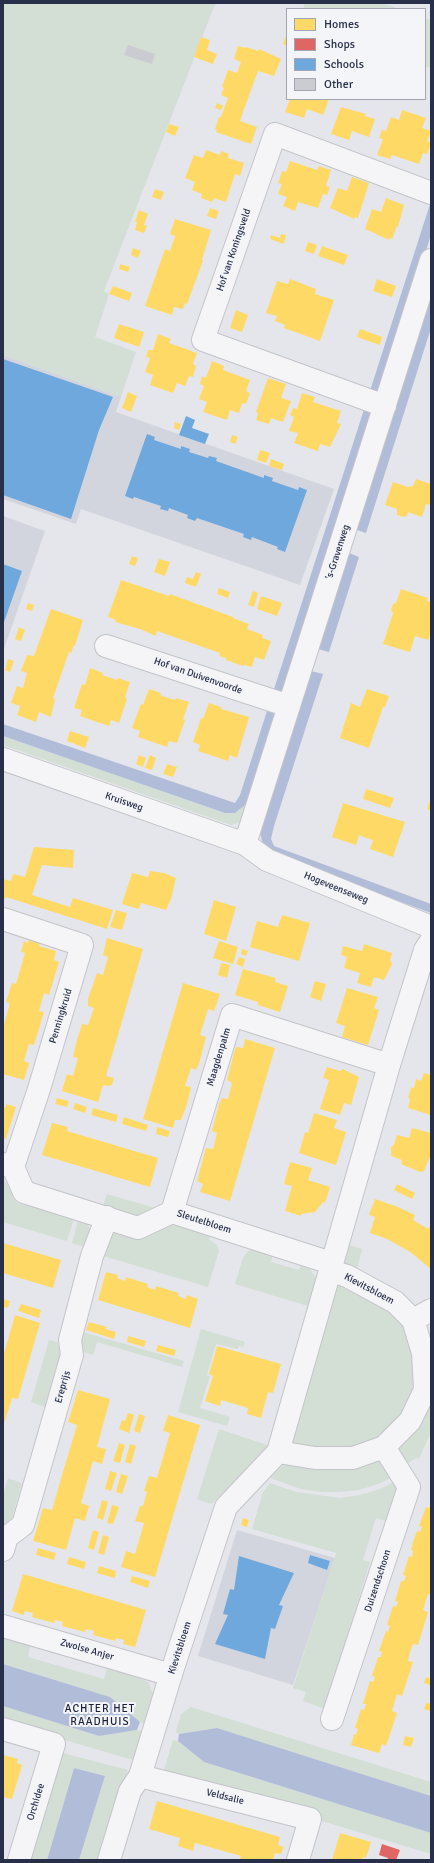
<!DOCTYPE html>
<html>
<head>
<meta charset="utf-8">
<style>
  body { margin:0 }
  #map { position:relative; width:434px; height:1863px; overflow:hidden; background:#e5e6eb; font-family:Signika,sans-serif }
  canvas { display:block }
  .frame { position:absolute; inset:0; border:4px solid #282f48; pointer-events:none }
  .legend { position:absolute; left:286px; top:8px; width:140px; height:92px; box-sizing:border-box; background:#f4f5f9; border:1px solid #a2a6b2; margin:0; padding:5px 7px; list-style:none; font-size:12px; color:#282f48 }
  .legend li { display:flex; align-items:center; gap:8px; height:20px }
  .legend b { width:20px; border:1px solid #a2a6b2 }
</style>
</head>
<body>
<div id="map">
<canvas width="434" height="1863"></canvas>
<div class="frame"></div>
<ul class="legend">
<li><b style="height:11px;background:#ffd966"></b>Homes</li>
<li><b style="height:11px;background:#e06666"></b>Shops</li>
<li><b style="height:11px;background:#6fa8dc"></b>Schools</li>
<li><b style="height:11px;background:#cbccd2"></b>Other</li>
</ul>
</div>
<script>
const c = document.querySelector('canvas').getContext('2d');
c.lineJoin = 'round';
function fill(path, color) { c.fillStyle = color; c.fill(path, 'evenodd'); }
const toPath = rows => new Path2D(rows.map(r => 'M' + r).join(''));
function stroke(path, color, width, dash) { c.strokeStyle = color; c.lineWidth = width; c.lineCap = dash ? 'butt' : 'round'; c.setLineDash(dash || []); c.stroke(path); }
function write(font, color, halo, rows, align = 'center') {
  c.font = font + ' Signika,sans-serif'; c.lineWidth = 4; c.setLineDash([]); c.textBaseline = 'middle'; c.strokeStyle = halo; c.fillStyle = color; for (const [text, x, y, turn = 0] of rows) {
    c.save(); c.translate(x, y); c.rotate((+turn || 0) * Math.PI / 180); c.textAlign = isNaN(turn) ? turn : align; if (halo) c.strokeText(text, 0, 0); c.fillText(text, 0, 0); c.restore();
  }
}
fill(toPath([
  [3,355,121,397,116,412,334,489,300,585,81,509,76,524,3,499],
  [3,516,45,531,3,652],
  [237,1530,335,1558,293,1685,198,1656]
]), '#d3d5de');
fill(toPath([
  [3,3,215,4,104,291,109,294,95,337,136,352,121,397,3,355],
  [305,3,382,3,399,9,303,9],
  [425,18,431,20,431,68,425,66],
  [281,708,241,822,231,825,3,745,3,736,225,813,235,813,244,806],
  [3,1180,5,1181,17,1203,74,1218,67,1241,3,1222],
  [107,1194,155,1208,139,1217,102,1209],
  [78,1220,87,1223,91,1231,85,1247,72,1243],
  [167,1221,210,1235,209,1239,217,1245,219,1251,208,1287,100,1255,106,1234,114,1230],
  [343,1243,362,1249,357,1270,347,1266,340,1255],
  [252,1249,273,1254,271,1262,299,1270,300,1266,310,1269,316,1278,308,1306,235,1284,243,1258,247,1252],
  [334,1285,362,1290,400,1320,407,1333,414,1355,415,1375,411,1394,405,1407,395,1422,381,1436,363,1446,348,1451,313,1451,288,1442],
  [201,1329,245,1342,243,1347,239,1346,238,1349,216,1344,207,1375,210,1376,200,1408,230,1417,227,1426,178,1412],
  [76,1330,184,1361,182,1367,97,1342,93,1355,77,1350],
  [49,1340,57,1342,61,1352,45,1407,31,1402],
  [431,1407,431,1432,419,1459,416,1458,404,1466,397,1447,424,1410],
  [219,1429,270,1446,261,1458,211,1504,197,1499],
  [380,1459,397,1475,381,1483,359,1490,339,1492,321,1492,301,1489,270,1478,283,1465,294,1463],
  [8,1478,22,1483,12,1518,3,1525,3,1496],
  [400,1479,389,1522,376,1518,363,1560,370,1562,325,1709,303,1701,306,1692,293,1688,336,1553,252,1529,263,1492,270,1483,296,1492,340,1498,360,1495,380,1489],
  [3,1635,31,1643,28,1657,104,1679,108,1665,148,1682,154,1696,145,1724,140,1722,110,1697,3,1664],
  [3,1706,99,1736,137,1730,143,1731,133,1760,3,1722],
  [191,1707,431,1782,431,1796,217,1728,179,1734,176,1732,181,1714],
  [173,1740,178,1741,204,1762,431,1833,431,1854,163,1773],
  [59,1752,128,1770,101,1860,79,1860,105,1776,74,1768,47,1860,27,1860]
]), '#d3ded5');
fill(toPath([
  [431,201,431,235,248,800,244,806,235,813,225,813,3,736,3,724,235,803,240,795],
  [431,296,431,328,366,533,357,530],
  [349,553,359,557,329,652,318,649],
  [311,671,323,674,274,826,271,839,274,846,431,904,431,913,269,853,263,844,260,833],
  [3,1664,110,1697,140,1722,137,1730,99,1736,3,1706],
  [217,1728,431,1796,431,1833,204,1762,178,1741,179,1734],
  [74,1768,105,1776,79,1860,47,1860]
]), '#b1bdd8');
fill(toPath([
  [287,33,287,46,283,44],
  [201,37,210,40,207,50,217,54,213,64,194,57],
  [238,46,245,48,246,47,258,51,259,49,281,59,274,76,258,71,243,112,240,121,257,127,251,144,216,132,217,130,215,129,219,117,221,117,228,98,221,95,224,88,222,87,228,70,237,73,241,62,234,59],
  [290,99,329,99,323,115,307,109,304,118,285,112],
  [217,103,223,106,221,110,215,108],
  [341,107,366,114,365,116,375,119,369,137,352,131,349,140,331,134],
  [402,110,426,118,422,128,431,131,427,141,431,143,427,154,423,153,419,164,392,155,390,159,377,155,383,139,379,138,382,130,386,131,391,117,399,120],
  [169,124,179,127,175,136,166,132],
  [206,150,220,155,221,151,229,154,228,158,244,163,240,176,235,174,226,202,214,198,212,202,201,198,202,194,192,190,195,182,185,178,194,155,203,158],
  [290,161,317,170,319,166,331,170,326,186,330,187,327,195,323,194,318,208,298,202,295,211,283,206,287,197,278,194,282,184,278,183,282,171,286,172],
  [352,177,369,183,358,218,355,217,354,219,330,208,338,188,347,191],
  [155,189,164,192,161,200,152,197],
  [386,198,404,205,398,227,397,226,392,239,390,238,389,240,365,229,372,209,381,212],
  [210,208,219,211,216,219,207,216],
  [139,210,148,214,144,225,147,226,144,233,135,230,137,222,135,222],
  [175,219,211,230,202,260,203,261,187,304,185,303,183,309,174,307,172,315,145,306,165,249,170,251,175,236,170,234],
  [281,234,286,235,284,244,270,239,271,235,280,238],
  [308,242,317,245,314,254,305,251],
  [322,246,348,255,344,265,318,256],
  [133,248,141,251,138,258,131,255],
  [120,264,130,267,128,272,119,269],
  [290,279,316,289,315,294,334,300,320,341,284,328,285,325,275,321,277,316,266,313,277,281,288,284],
  [377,279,396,286,392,297,373,291],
  [113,286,132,293,129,301,109,294],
  [236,310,248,315,242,332,230,328],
  [119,324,144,332,139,347,114,338],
  [360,329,382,337,380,345,357,337],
  [158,334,171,339,169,343,197,353,193,364,196,366,193,377,189,376,185,386,177,383,173,393,150,385,153,375,145,372,150,358,146,357,148,350,153,350],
  [212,361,224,366,223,370,250,380,246,391,250,393,246,404,242,403,239,413,230,410,227,420,203,412,207,402,199,399,204,386,200,384,202,376,206,378],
  [268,378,286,384,281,398,291,401,283,422,271,418,269,424,256,420,258,413,256,412],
  [128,392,137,396,131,412,122,408],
  [302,393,315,397,313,402,341,411,337,423,341,424,330,447,320,444,318,451,294,443,298,433,289,431,294,417,290,415,293,408,297,409],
  [175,422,181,424,179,430,174,428],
  [232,435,238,437,235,444,230,442],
  [260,450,270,453,266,463,257,460],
  [271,459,284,464,282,470,269,466],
  [416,479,431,484,431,505,426,504,422,517,408,512,407,516,404,517,397,515,397,509,385,505,393,482,408,487,413,486],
  [132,556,138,558,135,566,129,564],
  [159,559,170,562,165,576,154,572],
  [196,572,201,574,196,587,185,583,187,577,193,579],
  [121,580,169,596,170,594,233,617,233,618,249,624,247,629,263,635,262,638,271,641,264,660,255,657,252,667,244,665,243,666,226,660,226,658,219,656,220,653,157,631,156,636,140,629,115,622,116,620,108,617],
  [219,588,230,592,228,598,217,594],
  [401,589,428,598,427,601,431,602,431,632,428,640,415,636,410,652,383,644,393,613,391,610,393,604,396,603],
  [253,591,258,593,254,607,248,605],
  [261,596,282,603,277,616,257,609],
  [28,603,34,605,32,611,26,609],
  [51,609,83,620,75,646,74,645,71,653,69,652,53,698,55,699,51,717,39,712,36,722,17,715,20,706,11,703,17,686,23,688,27,673,21,671,27,655,34,656],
  [19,627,25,630,21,641,15,639],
  [8,659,14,661,10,672,5,670],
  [90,668,103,673,102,675,117,680,118,678,130,682,125,698,127,699,119,723,111,720,109,726,94,721,80,716,82,710,74,708,82,684,85,685],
  [149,689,161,693,160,695,168,698,175,700,176,698,189,702,183,719,185,720,177,743,169,741,167,747,138,737,140,731,132,728,141,704,143,705],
  [367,689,389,696,385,707,383,707,369,748,340,738,351,703,360,707],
  [209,703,221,707,221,709,249,717,237,758,230,755,228,761,198,751,200,745,193,742,201,718,203,719],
  [70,731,89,737,85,748,67,741],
  [139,755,146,758,143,767,136,764],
  [150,755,156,758,152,770,145,768],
  [167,764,177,767,173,777,163,774],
  [366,789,394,798,390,808,363,799],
  [431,798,431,811,427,809],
  [343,803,405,822,393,857,370,849,373,840,366,838,359,835,356,845,332,837],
  [34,847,74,850,73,868,42,865,32,895,70,907,73,898,113,910,107,929,6,897,5,899,3,898,3,879,11,881,13,874,25,877],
  [150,871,164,873,176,878,171,899,166,910,141,903,139,909,122,904,132,873,148,877],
  [214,900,236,907,226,941,204,934],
  [116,910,127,913,122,930,110,927],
  [282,915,310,923,299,961,250,947,257,921,278,927],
  [30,935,41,938,39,946,56,951,54,960,59,962,49,995,44,993,39,1011,44,1012,34,1045,29,1044,24,1061,29,1063,24,1080,3,1074,3,1028,10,1003,6,1002,12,983,16,984,25,953,21,952,24,941,28,943],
  [107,938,143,949,106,1076,114,1078,112,1085,109,1086,103,1085,98,1102,62,1091,67,1074,73,1076,78,1058,73,1057,77,1040,82,1024,88,1025,94,1008,88,1006,88,999,97,973,103,975,108,957,103,955],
  [219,941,238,947,233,964,213,958],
  [364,944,392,953,390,960,392,964,384,980,374,977,371,987,357,983,360,973,344,968,347,957,341,955,343,946,362,951],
  [242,949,248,951,246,956,241,954],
  [239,957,245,959,243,967,236,964],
  [221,963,230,965,227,978,218,975],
  [243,969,276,978,275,982,288,986,280,1012,258,1005,258,1002,235,995],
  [315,981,326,984,321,1001,310,997],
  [183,983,220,994,214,1011,208,1009,200,1035,206,1037,199,1064,196,1070,191,1068,185,1086,191,1087,187,1104,181,1120,175,1120,173,1128,143,1119],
  [347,988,378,997,374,1008,379,1010,368,1045,342,1037,345,1026,336,1023],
  [245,1039,275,1048,230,1201,200,1192,203,1184,197,1181,204,1155,206,1148,213,1149,217,1133,212,1131,219,1104,222,1098,228,1099,232,1083,227,1080,234,1053,236,1047,243,1048],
  [327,1067,340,1071,343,1069,359,1077,351,1105,344,1103,340,1115,320,1109,329,1080,323,1078],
  [424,1073,431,1075,431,1115,408,1108,410,1099,408,1098,411,1087,414,1088,416,1079,421,1081],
  [57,1098,69,1101,67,1107,55,1104],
  [75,1103,87,1107,85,1113,73,1109],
  [6,1104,16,1107,6,1139,3,1138,3,1107,5,1108],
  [93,1108,118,1115,116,1122,91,1115],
  [314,1113,337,1120,334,1128,346,1132,336,1165,299,1153,305,1132,308,1133],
  [124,1117,148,1125,146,1131,122,1124],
  [52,1123,68,1127,67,1131,158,1158,150,1187,42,1155],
  [157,1127,170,1131,168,1137,156,1134],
  [412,1128,431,1133,431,1154,424,1171,420,1172,401,1164,402,1160,391,1156,391,1147,394,1145,397,1135,409,1138],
  [290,1162,312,1168,308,1180,330,1187,325,1203,323,1202,315,1212,301,1214,301,1216,285,1211,292,1186,284,1184],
  [397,1184,415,1193,412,1199,394,1190],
  [375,1199,398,1207,415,1215,413,1220,428,1229,431,1225,431,1269,410,1252,387,1239,370,1233,375,1217,369,1215],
  [3,1243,61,1260,53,1288,3,1273],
  [106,1272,118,1275,117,1278,125,1281,126,1277,148,1284,147,1287,155,1290,156,1286,179,1293,178,1296,186,1299,187,1295,198,1299,190,1328,98,1300],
  [3,1299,10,1301,8,1308,3,1307],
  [21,1304,41,1310,39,1318,18,1311],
  [15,1315,40,1323,18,1399,12,1398,3,1427,3,1357],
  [89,1322,107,1327,106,1329,116,1332,114,1339,86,1330],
  [128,1336,146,1341,144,1347,127,1342],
  [158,1345,176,1350,174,1356,156,1351],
  [217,1346,281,1364,273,1393,268,1392,261,1418,247,1414,248,1408,221,1400,220,1406,205,1401,213,1376,209,1374],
  [78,1390,110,1399,97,1447,106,1449,102,1464,93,1461,81,1503,89,1506,85,1521,75,1518,66,1550,33,1541,43,1508,52,1510,60,1482,77,1425,68,1422],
  [128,1413,134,1415,129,1433,119,1429,122,1420,125,1421],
  [139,1414,145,1416,140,1433,134,1431],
  [168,1415,200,1425,155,1577,121,1567,126,1551,135,1554,144,1523,135,1521,140,1506,143,1506,147,1492,144,1491,149,1476,157,1478,170,1433,163,1431],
  [119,1443,125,1445,120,1463,113,1461],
  [130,1444,136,1446,131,1464,125,1462],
  [110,1471,117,1473,111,1491,105,1489],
  [121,1474,128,1476,122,1494,116,1492],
  [102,1500,108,1502,103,1520,97,1518],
  [431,1503,431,1594,428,1594,423,1610,428,1612,418,1645,413,1644,410,1652,408,1661,413,1662,402,1696,397,1694,392,1711,397,1713,386,1746,382,1744,379,1753,351,1745,354,1734,356,1735,358,1729,355,1728,361,1709,364,1710,366,1704,363,1704,370,1681,373,1682,375,1677,372,1676,378,1657,381,1657,382,1652,379,1651,386,1631,388,1632,390,1626,387,1625,393,1606,396,1607,398,1602,395,1601,401,1581,404,1581,406,1576,403,1575,409,1556,412,1557,413,1551,411,1550,413,1542,417,1531,420,1532,422,1527,419,1526,426,1507,429,1508],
  [112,1505,119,1507,113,1524,107,1523],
  [243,1518,249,1520,247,1527,241,1525],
  [93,1530,99,1532,94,1550,88,1548],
  [103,1535,109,1537,104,1555,98,1553],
  [38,1548,56,1553,54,1560,36,1555],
  [69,1557,86,1562,84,1569,67,1564],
  [99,1566,116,1571,115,1578,97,1573],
  [23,1574,146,1610,135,1647,123,1644,124,1640,116,1638,115,1641,93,1635,94,1631,86,1629,85,1632,62,1626,63,1622,55,1620,54,1623,32,1617,33,1613,25,1611,24,1615,12,1611],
  [132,1576,150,1581,148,1588,130,1582],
  [426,1677,431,1679,430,1685,424,1683],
  [426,1703,431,1704,431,1711,424,1709],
  [405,1736,414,1738,411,1747,403,1745],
  [3,1755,18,1759,17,1763,22,1765,12,1799,3,1797],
  [157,1801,280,1837,278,1845,284,1847,281,1854,275,1853,273,1860,239,1860,241,1856,195,1843,193,1851,178,1846,180,1838,149,1829],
  [340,1833,371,1842,366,1858,363,1857,362,1860,332,1860]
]), '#ffd966');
fill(toPath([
  [382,1844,400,1850,396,1860,387,1860,388,1858,379,1855]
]), '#e06666');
fill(toPath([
  [3,359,113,397,99,430,71,519,3,495],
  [186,416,195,420,192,428,209,434,205,444,179,435],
  [147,434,155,437,154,440,181,449,181,446,190,449,189,452,208,458,209,456,217,458,216,461,264,478,264,475,273,478,272,481,298,490,299,487,307,490,285,552,277,549,278,547,252,537,251,540,243,537,244,534,197,518,195,521,187,518,188,515,169,508,168,511,160,509,161,506,134,497,133,499,125,496],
  [3,564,22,571,3,625],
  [310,1555,330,1561,327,1570,308,1563],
  [239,1556,294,1573,279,1605,283,1606,275,1629,271,1628,265,1659,215,1644,228,1615,223,1614,230,1589,234,1590]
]), '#6fa8dc');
fill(toPath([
  [128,45,155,54,152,64,124,55]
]), '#cbccd2');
const street = toPath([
  [385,406,203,340,275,134,431,193],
  [106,646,289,706],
  [3,759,245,844,267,860,431,927],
  [245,844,431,260],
  [3,919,82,945,39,1089,13,1167],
  [3,1164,13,1167,24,1192,138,1228,172,1212,331,1263],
  [172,1212,232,1015,389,1065],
  [413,1320,431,1310],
  [278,1452,315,1458,353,1458,384,1447,410,1421,425,1390,423,1353,413,1320,395,1302,347,1276,331,1271],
  [3,1550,7,1537,23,1525,72,1355,70,1340,92,1256,107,1217],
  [3,1626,171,1675],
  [332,1719,409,1487,384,1447],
  [3,1729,54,1744,19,1860],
  [140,1776,310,1819,298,1860],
  [109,1860,130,1791,140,1776,172,1671,226,1507,278,1452,389,1065,425,950,431,941]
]);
stroke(street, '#c3c4c9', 24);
stroke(street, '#f5f5f7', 22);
write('10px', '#282f48', '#f4f5f9', [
  ["Hof van Koningsveld",234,250,-71],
  ["'s-Gravenweg",338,552,-72],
  ["Hof van Duivenvoorde",198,676,19],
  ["Kruisweg",124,802,19],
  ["Hogeveenseweg",336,888,22],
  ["Penningkruid",61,1016,-73],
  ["Maagdenpalm",219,1057,-73],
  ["Sleutelbloem",204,1222,18],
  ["Kievitsbloem",369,1289,28],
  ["Ereprijs",63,1387,-74],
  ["Duizendschoon",378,1581,-72],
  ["Kievitsbloem",180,1648,-72],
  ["Zwolse Anjer",87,1650,16],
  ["Veldsalie",225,1797,14],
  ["Orchidee",36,1802,-73]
]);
c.letterSpacing = '1px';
write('11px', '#1b2038', '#f4f5f9', [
  ["ACHTER HET",100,1709],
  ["RAADHUIS",100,1722]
]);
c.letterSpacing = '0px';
</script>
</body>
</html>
